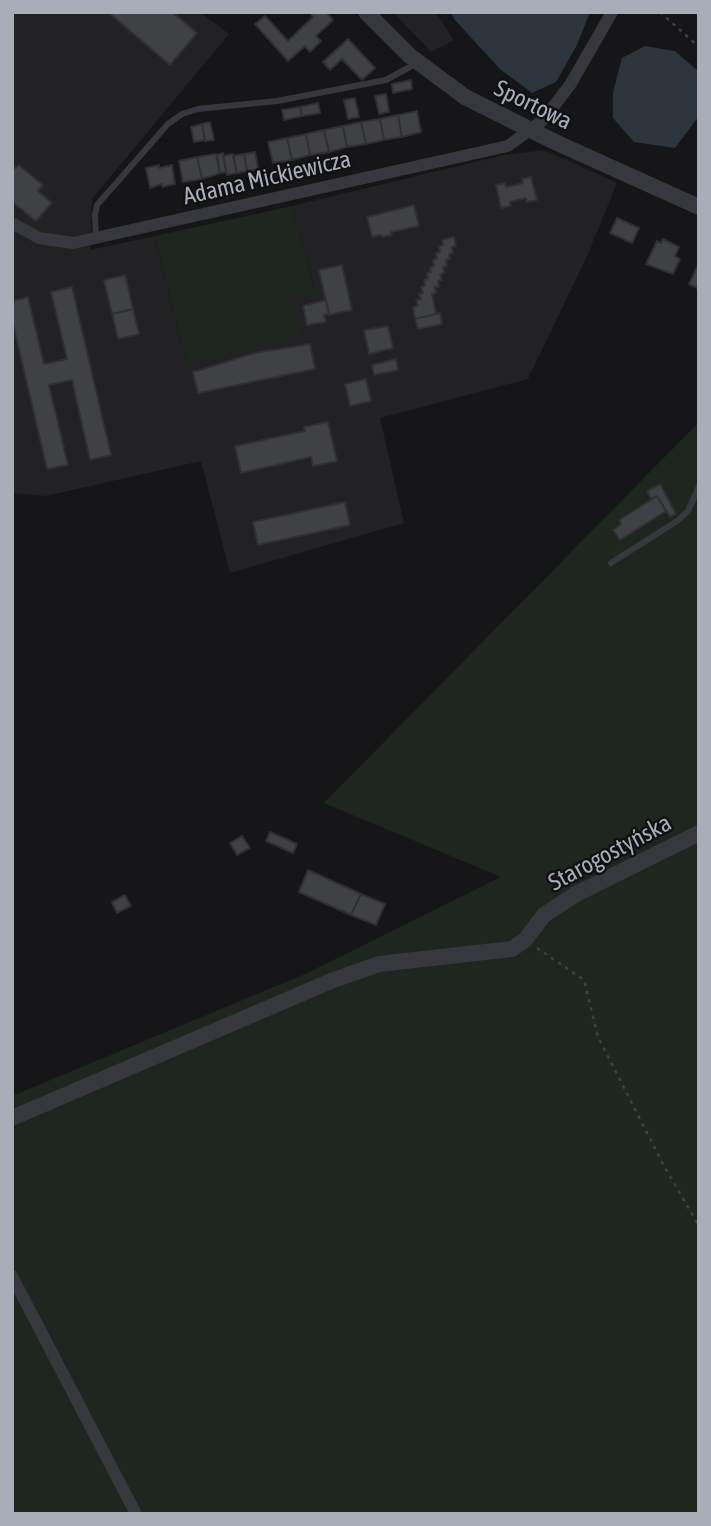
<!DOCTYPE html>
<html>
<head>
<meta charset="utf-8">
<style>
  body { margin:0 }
  #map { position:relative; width:711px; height:1526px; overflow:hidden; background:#161618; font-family:"Asap Condensed",sans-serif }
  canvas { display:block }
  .frame { position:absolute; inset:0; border:14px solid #a8adb8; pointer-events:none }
</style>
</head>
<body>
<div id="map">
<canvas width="711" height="1526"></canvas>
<div class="frame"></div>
</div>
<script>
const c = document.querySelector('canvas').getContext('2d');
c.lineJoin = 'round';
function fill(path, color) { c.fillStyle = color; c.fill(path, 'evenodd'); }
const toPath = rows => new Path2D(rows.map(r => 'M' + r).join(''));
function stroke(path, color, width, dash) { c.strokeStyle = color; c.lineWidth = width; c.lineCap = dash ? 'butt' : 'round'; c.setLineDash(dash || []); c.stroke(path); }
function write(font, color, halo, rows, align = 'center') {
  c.font = font + ' "Asap Condensed",sans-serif'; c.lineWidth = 5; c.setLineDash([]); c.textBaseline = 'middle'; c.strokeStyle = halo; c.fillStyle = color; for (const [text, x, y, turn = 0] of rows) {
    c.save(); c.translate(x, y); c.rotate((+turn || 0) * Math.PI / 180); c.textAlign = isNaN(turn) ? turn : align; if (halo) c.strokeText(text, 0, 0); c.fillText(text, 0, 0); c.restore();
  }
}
fill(toPath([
  [12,12,200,12,229,34,92,199,90,250,155,236,187,363,289,300,315,291,292,206,504,155,544,150,617,183,588,254,528,379,380,418,404,523,230,573,201,461,46,496,12,493],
  [393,12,435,12,454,40,431,52]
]), '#222225');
fill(toPath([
  [292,206,315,292,289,300,302,335,187,364,155,236],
  [699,422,699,1514,352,1514,350,1512,346,1514,12,1514,12,1096,305,974,501,877,324,803]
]), '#1e261f');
fill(toPath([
  [451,12,590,12,577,45,556,82,532,93,500,69,454,19],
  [645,46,675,51,699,72,699,116,675,148,634,142,613,118,613,92,622,58]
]), '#2c353c');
const building = toPath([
  [108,12,172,12,197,33,170,65,108,12],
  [309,12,326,12,333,20,316,36,321,41,310,52,305,46,288,61,255,24,265,16,288,41,313,17,309,12],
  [348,39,375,68,362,80,342,59,330,70,323,62,348,39],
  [411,80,412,89,393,93,392,84,411,80],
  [386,94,389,112,379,114,375,96,386,94],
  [355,98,359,117,348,119,344,100,355,98],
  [318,103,320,113,302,116,300,107,318,103],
  [300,107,302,116,284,120,282,110,300,107],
  [417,111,421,132,402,137,398,115,417,111],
  [398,115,402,137,384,140,380,119,398,115],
  [380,119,384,140,366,144,361,122,380,119],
  [210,122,214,140,205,141,202,124,210,122],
  [361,122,366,144,347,147,343,126,361,122],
  [202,124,205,140,194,142,191,127,202,124],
  [343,126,347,147,329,152,324,130,343,126],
  [324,130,329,152,310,155,306,134,324,130],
  [306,134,310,155,292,160,287,138,306,134],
  [287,138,292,160,273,163,268,142,287,138],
  [255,152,258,169,247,171,244,154,255,152],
  [223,153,226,172,220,173,217,155,223,153],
  [216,154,220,173,202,179,197,157,216,154],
  [233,154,237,173,227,175,223,156,233,154],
  [244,154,247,171,237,173,233,156,244,154],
  [197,157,202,179,183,182,179,161,197,157],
  [19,165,43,185,38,191,52,203,36,221,12,202,12,170,19,165],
  [159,165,159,168,172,165,175,184,162,187,162,184,150,188,146,168,159,165],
  [531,177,537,200,527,202,526,198,510,202,511,206,501,208,496,185,505,183,506,187,523,183,522,179,531,177],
  [414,205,419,226,391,232,392,235,382,237,381,235,372,237,367,217,414,205],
  [617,218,639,228,632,243,610,233,617,218],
  [454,237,456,246,452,247,453,253,449,254,450,259,446,260,447,266,443,267,444,273,440,274,442,280,438,281,439,287,435,287,436,293,432,294,436,314,415,319,413,307,418,306,416,300,421,299,419,294,423,293,421,287,425,286,424,280,428,279,427,273,431,272,430,267,434,266,433,260,437,259,436,253,440,252,439,246,443,245,442,240,454,237],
  [663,239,679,247,675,256,680,259,673,274,646,264,657,241,661,243,663,239],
  [699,263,699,289,689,284,699,263],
  [342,265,352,310,329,315,319,270,342,265],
  [125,275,133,309,112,314,104,280,125,275],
  [72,287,111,455,90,460,72,380,49,385,68,465,47,469,12,320,12,301,28,297,44,364,67,359,51,292,72,287],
  [326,300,329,314,324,315,326,322,307,325,303,306,326,300],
  [133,309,139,334,118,339,112,314,133,309],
  [440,313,442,324,418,329,415,319,440,313],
  [388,326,393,348,369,354,364,330,388,326],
  [310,344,315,369,198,393,193,372,255,353,310,344],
  [396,359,398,370,374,375,372,365,396,359],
  [366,379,371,401,350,406,345,384,366,379],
  [328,422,337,461,313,466,311,457,241,473,235,446,305,431,304,427,328,422],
  [660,484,676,514,670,517,657,496,651,499,647,491,660,484],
  [657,496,666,511,620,540,613,530,621,524,619,520,657,496],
  [345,502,350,525,258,545,253,522,345,502],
  [270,832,297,844,293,853,266,841,270,832],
  [242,836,250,848,237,855,230,843,242,836],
  [308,870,361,894,351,915,299,892,308,870],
  [361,894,385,904,376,925,351,915,361,894],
  [125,895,131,906,117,913,112,902,125,895]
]);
fill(building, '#404145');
stroke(building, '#303034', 2);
stroke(toPath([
  [660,12,699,47],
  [537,948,584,980,598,1037,664,1166,699,1226]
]), '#3d3f44', 2.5, [3.5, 5]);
stroke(toPath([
  [96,238,95,215,97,205,168,124,182,114,198,109,277,101,386,80,417,63],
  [611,563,677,521,688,511,699,486]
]), '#37383d', 6);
stroke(toPath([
  [12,223,39,238,73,243,508,146,543,120,570,85,612,12],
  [12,1276,136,1514]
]), '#37383d', 12);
stroke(toPath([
  [366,12,410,56,465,97,555,142,699,207],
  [12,1118,331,981,379,964,512,949,525,940,544,915,576,894,699,833]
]), '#37383d', 16);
write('24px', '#a8adb8', '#111113', [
  ["Sportowa",533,105,26],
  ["Adama Mickiewicza",267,178,-13],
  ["Starogostyńska",610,853,-28]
]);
</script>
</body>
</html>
